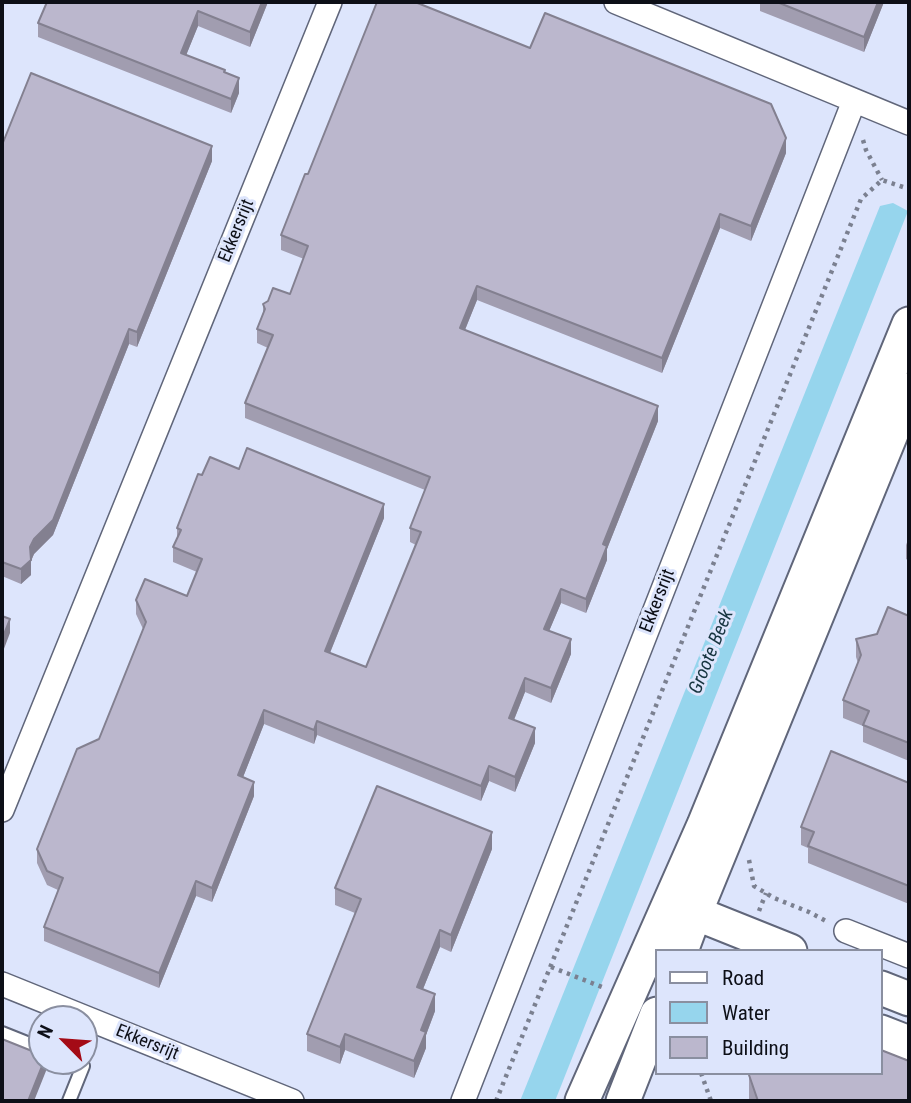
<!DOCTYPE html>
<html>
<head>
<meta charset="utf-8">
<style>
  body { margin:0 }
  #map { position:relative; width:911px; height:1103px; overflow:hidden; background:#dde5fc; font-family:"Roboto Condensed",sans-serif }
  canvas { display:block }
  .frame { position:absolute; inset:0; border:4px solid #0d0f17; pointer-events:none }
  .legend { position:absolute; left:655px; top:949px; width:228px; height:126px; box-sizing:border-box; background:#dde5fc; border:2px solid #8a8fa0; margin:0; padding:9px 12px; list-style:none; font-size:21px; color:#0d0f17 }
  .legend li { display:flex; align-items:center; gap:14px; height:35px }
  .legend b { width:35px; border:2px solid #8a8fa0 }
  .north { position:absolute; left:28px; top:1005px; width:70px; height:70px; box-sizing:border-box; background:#dde5fc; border:2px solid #8a8fa0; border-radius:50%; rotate:295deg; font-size:19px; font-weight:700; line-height:28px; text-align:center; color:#0d0f17 }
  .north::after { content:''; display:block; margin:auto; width:24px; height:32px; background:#a40b16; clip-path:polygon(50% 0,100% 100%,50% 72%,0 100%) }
</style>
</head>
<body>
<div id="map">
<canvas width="911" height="1103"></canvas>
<div class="frame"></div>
<ul class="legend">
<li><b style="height:9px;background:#fff"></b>Road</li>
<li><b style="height:19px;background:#96d5ed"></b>Water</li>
<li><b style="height:19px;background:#bbb7cd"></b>Building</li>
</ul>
<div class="north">N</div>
</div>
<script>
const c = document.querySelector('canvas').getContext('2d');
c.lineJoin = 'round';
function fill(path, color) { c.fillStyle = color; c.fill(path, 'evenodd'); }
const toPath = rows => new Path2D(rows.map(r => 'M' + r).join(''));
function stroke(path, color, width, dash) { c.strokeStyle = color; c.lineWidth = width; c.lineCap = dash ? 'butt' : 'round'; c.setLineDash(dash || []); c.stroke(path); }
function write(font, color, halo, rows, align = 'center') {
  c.font = font + ' "Roboto Condensed",sans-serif'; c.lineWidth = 6; c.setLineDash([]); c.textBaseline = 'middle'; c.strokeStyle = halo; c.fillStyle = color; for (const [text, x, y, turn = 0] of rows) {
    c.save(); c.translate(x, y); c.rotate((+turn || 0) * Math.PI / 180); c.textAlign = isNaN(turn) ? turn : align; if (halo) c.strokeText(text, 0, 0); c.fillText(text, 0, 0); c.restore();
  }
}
fill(toPath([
  [893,203,908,211,555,1101,520,1101,880,206]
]), '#96d5ed');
const lane = toPath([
  [2,1033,42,1049],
  [69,1101,83,1066,72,1061]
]);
const street = toPath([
  [616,2,909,123],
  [2,810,330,2],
  [846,931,909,956],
  [2,984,292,1101],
  [463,1101,854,101]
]);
const secondary = toPath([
  [674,917,695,913,790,951],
  [681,951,695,913,909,390],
  [881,988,909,999],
  [881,1032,909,1043],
  [582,1101,704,825,909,324],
  [623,1101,657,1014]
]);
stroke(lane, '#60667a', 16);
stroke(street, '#60667a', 26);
stroke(secondary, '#60667a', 37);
stroke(toPath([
  [863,140,866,150,882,180],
  [749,860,754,886,774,898,809,912,826,921],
  [759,911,766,893],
  [551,967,602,987],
  [701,1073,711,1101],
  [496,1101,861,199,882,180,909,189]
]), '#7b8090', 4.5, [3.5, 5]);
stroke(lane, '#fff', 12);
stroke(street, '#fff', 23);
stroke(secondary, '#fff', 33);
fill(toPath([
  [268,2,250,47,198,26,186,55,225,72,239,93,231,113,38,37,38,23],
  [760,2,884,2,864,52,760,11],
  [2,145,212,161,137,347,129,344,53,535,34,554,31,561,31,575,21,584,2,576],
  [786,153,751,241,720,228,662,373,477,300,465,330,658,421,607,549,607,560,586,613,561,603,549,631,571,654,551,703,525,692,514,720,535,743,515,792,489,781,481,801,317,735,314,744,264,724,243,777,254,796,212,902,196,896,159,988,44,941,44,927,58,890,47,885,37,863,37,849,99,739,143,629,136,614,136,600,187,596,197,572,173,562,173,547,177,540,177,528,202,475,239,469,384,518,330,653,366,667,416,545,410,542,410,528,425,490,245,418,245,403,268,348,257,343,257,329,263,314,263,304,290,294,304,259,281,250,281,235,308,174],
  [909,537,909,561,906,559,906,545],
  [909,616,909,761,863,742,863,726,843,718,843,700,858,663,856,657,856,639,877,634],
  [909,783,909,904,808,863,808,848,801,845,801,827],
  [492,849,451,952,440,947,423,989,435,1011,426,1035,426,1048,414,1078,345,1050,340,1064,307,1051,307,1034,355,913,335,905,335,888],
  [749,1075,909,1101,749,1101]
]), '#a19db0');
fill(toPath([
  [262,2,268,2,250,47,250,32],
  [878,2,884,2,864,52,864,37],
  [198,11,198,26,181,68,181,53],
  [239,78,239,93,231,113,231,99],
  [786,138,786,153,751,241,751,226],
  [212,146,212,161,137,347,137,332],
  [720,214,720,228,662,373,662,358],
  [477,286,477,300,460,342,460,328],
  [129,329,129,344,53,535,34,554,31,561,31,575,21,584,21,569],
  [658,406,658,421,607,549,607,560,586,613,586,599,603,544],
  [384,504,384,518,325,665,325,651],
  [561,589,561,603,544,643,544,629],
  [10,619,10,633,2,654,2,639],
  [571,639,571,654,551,703,551,688],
  [525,678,525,692,509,732,509,718],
  [264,710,264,724,238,790,238,775],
  [317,721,317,735,314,744,314,730],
  [535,728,535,743,515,792,515,777],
  [489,766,489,781,481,801,481,786],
  [254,782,254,796,212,902,212,888],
  [492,832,492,849,451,952,451,935],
  [196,881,196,896,159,988,159,973],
  [440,930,440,947,417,1004,417,987],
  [435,994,435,1011,426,1035,426,1048,414,1078,414,1061,421,1030],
  [345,1034,345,1050,340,1064,340,1047],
  [44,1061,46,1061,46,1071,34,1101,28,1101]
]), '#838090');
const building = toPath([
  [47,2,262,2,250,32,198,11,181,53,225,70,224,72,239,78,231,99,38,23,47,2],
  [377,2,415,2,530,48,545,13,771,104,786,138,751,226,720,214,662,358,477,286,460,328,658,406,603,544,607,546,586,599,561,589,544,629,571,639,551,688,525,678,509,718,535,728,515,777,489,766,481,786,317,721,314,730,264,710,238,775,254,782,212,888,196,881,159,973,44,927,63,878,47,871,37,849,77,749,99,739,146,622,136,600,145,579,187,596,202,559,173,547,181,530,177,528,198,474,202,475,210,457,239,469,247,448,384,504,325,651,366,667,421,532,410,528,430,477,245,403,273,335,257,329,265,309,263,304,268,301,273,288,290,294,308,246,281,235,305,174,308,174,377,2],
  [777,2,878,2,864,37,777,2],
  [31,73,212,146,137,332,129,329,53,520,34,539,30,547,31,560,21,569,2,562,2,145,31,73],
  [888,607,909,616,909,743,863,725,869,711,843,700,861,655,856,639,877,634,888,607],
  [2,616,10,619,2,639,2,616],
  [831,751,909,783,909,886,808,846,814,832,801,827,831,751],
  [377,786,492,832,451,935,440,930,417,987,435,994,421,1030,426,1032,414,1061,345,1034,340,1047,307,1034,361,899,335,888,377,786],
  [2,1039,42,1055,42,1061,44,1061,28,1101,2,1101,2,1039],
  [881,1050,909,1061,909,1101,758,1101,749,1075,750,1073,881,1073,881,1050]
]);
fill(building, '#bbb7cd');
stroke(building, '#838090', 2);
write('18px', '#0d0f17', '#dde5fc', [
  ["Ekkersrijt",237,231,-68],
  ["Ekkersrijt",658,601,-69],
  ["Ekkersrijt",147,1043,22]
]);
write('italic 19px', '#16343f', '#dde5fc', [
  ["Groote Beek",712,652,-68]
]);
</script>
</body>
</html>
